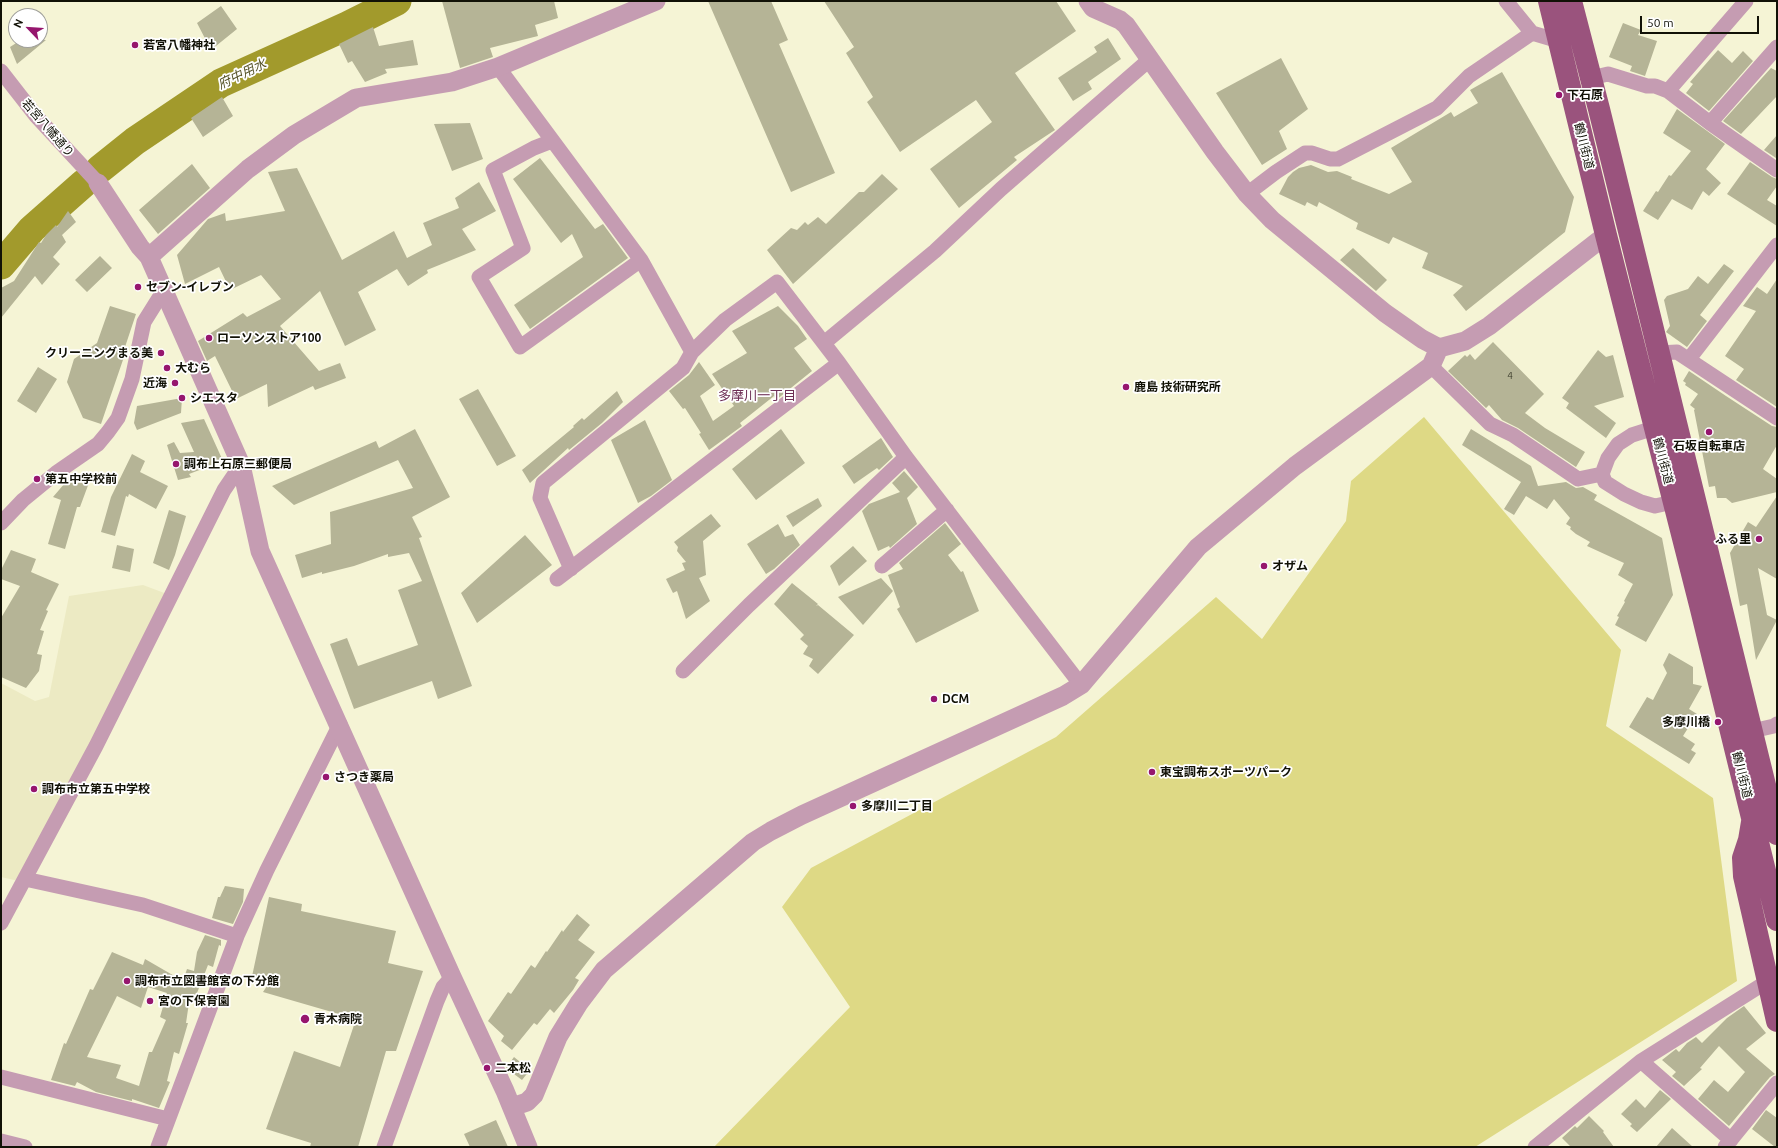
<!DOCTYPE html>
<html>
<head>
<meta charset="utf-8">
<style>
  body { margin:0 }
  #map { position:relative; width:1778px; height:1148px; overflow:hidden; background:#f5f4d5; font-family:Ubuntu,sans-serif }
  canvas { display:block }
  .frame { position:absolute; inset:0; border:2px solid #111106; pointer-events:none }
  .north { position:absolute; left:8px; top:8px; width:40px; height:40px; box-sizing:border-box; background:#fff; border:1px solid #a0a09b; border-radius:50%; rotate:295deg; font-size:11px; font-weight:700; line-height:16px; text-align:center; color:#111106 }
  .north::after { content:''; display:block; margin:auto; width:14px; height:18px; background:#96166e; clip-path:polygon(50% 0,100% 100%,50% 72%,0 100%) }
  .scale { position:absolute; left:1640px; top:16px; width:119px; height:18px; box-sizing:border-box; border:2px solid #111106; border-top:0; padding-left:5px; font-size:12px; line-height:14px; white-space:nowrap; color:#111106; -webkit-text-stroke:3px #fff; paint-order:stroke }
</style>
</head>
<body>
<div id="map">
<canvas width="1778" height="1148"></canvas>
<div class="frame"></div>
<div class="north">N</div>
<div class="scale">50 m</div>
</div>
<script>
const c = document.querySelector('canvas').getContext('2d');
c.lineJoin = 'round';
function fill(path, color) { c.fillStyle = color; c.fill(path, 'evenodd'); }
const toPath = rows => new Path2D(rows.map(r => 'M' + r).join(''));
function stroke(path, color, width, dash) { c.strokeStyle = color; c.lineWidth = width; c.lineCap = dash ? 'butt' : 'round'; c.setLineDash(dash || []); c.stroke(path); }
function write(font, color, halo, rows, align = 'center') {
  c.font = font + ' Ubuntu,"Noto Sans JP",sans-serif'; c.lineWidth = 3.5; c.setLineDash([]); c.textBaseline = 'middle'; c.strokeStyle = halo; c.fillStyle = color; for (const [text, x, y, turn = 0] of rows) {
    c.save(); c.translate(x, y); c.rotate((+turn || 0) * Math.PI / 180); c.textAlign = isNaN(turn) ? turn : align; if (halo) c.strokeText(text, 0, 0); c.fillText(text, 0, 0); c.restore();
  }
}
fill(toPath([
  [143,585,167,594,19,881,1,877,1,683,35,701,49,697,69,596]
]), '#eceac3');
fill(toPath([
  [1424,417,1621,650,1606,726,1713,798,1737,981,1475,1147,714,1147,850,1007,782,907,811,868,1056,737,1216,597,1262,639,1346,521,1351,481]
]), '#ded985');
stroke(toPath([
  [100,169,135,141,221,83,347,26,397,1],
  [1,265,32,229,83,184]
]), '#a29a2c', 29);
fill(toPath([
  [442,1,554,1,558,18,535,25,538,36,490,48,493,57,460,68],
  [708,1,771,1,788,40,779,44,835,173,791,192],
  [824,1,1056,1,1076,31,1015,73,1055,130,1014,157,1017,160,959,208,930,169,992,122,976,100,900,152,867,102,873,97,846,53,854,47],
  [221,6,237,29,211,50,197,23],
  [1623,23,1641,30,1638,35,1657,41,1645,76,1630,71,1632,66,1609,57],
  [373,27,379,46,413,40,418,65,385,69,387,73,365,82,352,61,348,63,339,44],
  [1108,38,1121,59,1088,82,1092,89,1073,101,1058,78,1097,52,1094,47],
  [21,40,46,40,17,64,10,47],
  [1718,50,1732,63,1743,51,1753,61,1709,111,1686,93,1693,84,1690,82],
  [1281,58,1308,109,1279,131,1287,149,1262,165,1216,93],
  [1771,68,1777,71,1777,96,1741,134,1723,121],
  [1502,72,1574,197,1565,232,1466,311,1453,295,1463,286,1422,268,1428,253,1393,237,1389,244,1356,229,1358,223,1319,202,1317,207,1307,202,1305,206,1279,194,1288,177,1293,172,1299,168,1311,165,1328,172,1337,171,1352,177,1351,179,1389,194,1412,182,1391,148,1451,112,1454,117,1478,103,1470,90],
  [222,97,233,116,203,137,191,118],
  [1677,109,1725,144,1706,169,1721,183,1709,196,1703,191,1692,210,1672,199,1658,220,1643,211,1656,191,1658,192,1669,175,1671,176,1691,151,1663,133],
  [470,123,483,159,452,171,434,124],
  [1777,135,1777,157,1776,158,1764,150],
  [540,158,595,229,603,224,628,258,530,329,514,305,583,257,572,234,561,243,513,179],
  [1750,162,1772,177,1777,179,1777,186,1767,200,1777,206,1777,226,1727,194],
  [192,164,210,188,158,234,139,210],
  [297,168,342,260,394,231,407,258,432,245,423,223,459,208,455,198,479,182,496,211,462,229,476,250,427,270,428,273,408,286,397,269,358,292,376,330,345,346,320,291,280,326,319,371,340,363,346,378,315,390,313,386,268,407,267,384,236,399,215,356,207,361,198,341,243,313,247,317,281,299,261,275,230,290,219,267,185,284,177,255,208,219,225,213,226,221,285,211,268,172],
  [882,174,898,189,793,284,767,250,791,228,797,230,805,222,808,225,818,217,826,224,859,192,864,192],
  [68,211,76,222,62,235,66,242,53,257,60,264,42,285,35,276,1,318,1,288,14,281,39,242,41,243,46,235,56,225,57,227],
  [1353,248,1387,280,1376,291,1340,260],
  [100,256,112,268,87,292,75,280],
  [1724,264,1734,271,1700,315,1707,321,1687,347,1666,332,1670,326,1664,300,1667,296,1688,289,1698,276,1708,284],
  [1777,279,1777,407,1736,380,1744,369,1725,356,1756,311,1743,306,1757,287,1767,294],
  [110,306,136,314,123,353,125,354,101,424,83,418,67,382,74,359,97,343],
  [778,306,798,326,807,339,794,348,812,371,776,400,774,396,740,423,742,426,709,450,699,434,701,433,685,408,683,409,669,391,689,375,699,362,715,385,700,396,713,421,734,406,712,374,747,353,732,331],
  [1493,342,1544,394,1525,413,1545,428,1585,452,1576,467,1518,428,1502,420,1489,405,1486,408,1448,371,1465,355,1467,357,1470,354,1475,360],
  [1598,350,1606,357,1613,355,1624,397,1594,406,1616,423,1606,438,1566,408,1569,403,1562,398],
  [38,367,57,379,36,413,17,401],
  [1689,371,1726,396,1772,426,1777,427,1777,445,1763,469,1777,479,1777,492,1732,503,1726,498,1717,498,1715,486,1709,487,1694,410,1695,409,1690,405,1698,394,1685,385,1686,383,1683,381],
  [478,389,516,456,497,466,459,399],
  [617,391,623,402,602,423,569,450,568,448,530,483,522,470,574,427,573,426,582,418,584,420],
  [182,398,181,413,137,430,134,423,137,406],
  [204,419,223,461,189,474,191,477,178,480,167,445,174,442,180,453,194,452,181,423],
  [645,420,672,480,651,496,638,503,611,440],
  [415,429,450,497,412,517,422,537,419,538,472,686,438,699,432,681,354,709,330,644,347,638,358,666,418,645,398,590,422,581,409,553,388,557,388,554,354,566,322,574,322,572,302,578,295,555,331,544,330,512,413,488,398,460,294,505,272,486,376,441,379,448],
  [781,429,805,463,756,500,732,469],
  [1471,429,1531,466,1538,486,1566,482,1576,488,1583,487,1597,495,1594,500,1662,538,1673,595,1646,642,1615,625,1619,617,1617,616,1625,602,1624,601,1633,584,1618,575,1624,563,1587,546,1590,542,1576,534,1570,529,1571,527,1566,524,1570,518,1554,499,1547,509,1526,496,1514,515,1504,509,1521,482,1462,445],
  [881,438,893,457,879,470,877,468,854,484,842,466],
  [132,454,145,461,140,472,168,486,156,509,129,494,128,497,126,496,115,536,101,532,111,497],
  [904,471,918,487,907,498,917,524,890,548,889,546,878,551,862,511,869,504,900,492,892,483],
  [79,475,90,480,80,507,77,507,65,549,48,544,61,500,53,497,65,483],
  [1777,496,1777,579,1758,568,1767,615,1777,620,1756,660,1747,604,1740,606,1730,553,1748,522,1756,527],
  [818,498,822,506,793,527,786,516],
  [169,510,186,516,175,555,169,570,153,563],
  [711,514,721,526,703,541,706,575,699,578,710,601,686,619,677,591,673,593,666,579,685,570,682,563,686,562,677,551,678,547,674,542],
  [945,523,961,544,948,555,961,572,963,571,979,611,916,643,897,609,900,607,888,575,903,569,899,563],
  [778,524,785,537,793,534,800,545,774,569,766,574,747,544],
  [525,535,552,565,477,623,461,593],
  [117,545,134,549,130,572,112,568],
  [853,546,867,561,839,586,830,566],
  [11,550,36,559,31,572,59,584,46,610,48,611,40,630,44,631,37,654,42,655,39,671,26,688,1,677,1,618,20,586,1,579,1,570],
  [881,578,893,591,863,625,838,597],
  [792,583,818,604,816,606,818,605,854,635,818,674,809,666,813,659,803,654,808,646,800,639,804,635,774,604],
  [1669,653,1693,667,1693,684,1702,686,1689,709,1697,714,1683,736,1695,744,1691,750,1696,753,1689,764,1629,727,1647,697,1653,700,1667,673,1663,665],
  [225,886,244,889,243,902,233,924,212,918,218,897,220,897],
  [269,897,302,904,301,911,396,931,388,963,423,971,396,1051,386,1051,358,1147,310,1147,311,1143,266,1129,294,1051,340,1067,356,1019,263,992,267,986,251,981],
  [577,914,590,925,578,940,595,952,575,978,579,980,573,990,554,1013,550,1009,537,1025,534,1023,512,1050,501,1041,504,1036,488,1021,508,992,511,994,531,965,535,968,546,951,547,952,562,930,563,932],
  [205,935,221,940,221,946,219,945,213,967,208,965,195,998,190,996,186,1023,188,1023,179,1054,174,1052,167,1081,170,1082,159,1108,132,1099,132,1101,96,1092,77,1082,75,1086,51,1080,64,1043,66,1044,90,989,93,990,112,952,143,965,145,959,183,981,187,969,194,971,197,952],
  [148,987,167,993,160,1017,166,1020,152,1052,149,1052,139,1086,116,1078,121,1065,87,1057,117,996,141,1008],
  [1744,1006,1766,1033,1746,1049,1775,1074,1770,1077,1729,1126,1698,1099,1714,1080,1728,1092,1745,1072,1719,1046,1700,1068,1702,1069,1684,1086,1672,1076,1676,1072,1662,1060,1676,1049,1679,1052,1687,1043,1696,1037,1702,1043,1727,1018],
  [514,1057,530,1070,522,1080,506,1068],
  [1660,1090,1671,1099,1637,1132,1630,1126,1632,1124,1621,1114,1636,1099,1645,1108],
  [1766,1110,1777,1118,1777,1147,1775,1147,1752,1129],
  [1589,1116,1604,1131,1603,1132,1614,1147,1571,1147,1562,1138,1575,1126,1577,1128],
  [496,1120,508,1147,470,1147,464,1134],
  [1672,1128,1693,1147,1656,1147]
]), '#b5b496');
stroke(toPath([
  [1506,1,1532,33,1559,41],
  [498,67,641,260,692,352],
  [1,71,36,116,98,183],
  [1591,78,1608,74,1647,86,1655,86,1668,91,1710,123,1777,170],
  [1668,91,1746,1],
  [1710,123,1777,47],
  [552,141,534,148,493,170,523,248,479,277,520,347,641,260],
  [1247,194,1276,172,1305,153,1312,153,1330,159,1338,159,1437,108,1469,76,1532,33],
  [824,343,935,251,1001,189,1149,60],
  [1658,353,1677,352,1777,418],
  [1689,359,1777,245],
  [1431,366,1490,424,1513,435,1578,479,1602,474],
  [1654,428,1632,435,1618,444,1608,458,1602,474,1605,482,1624,494,1641,502,1655,506,1682,500],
  [1,523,23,500,56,473,98,444,108,432,118,418,132,379,144,322,164,290],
  [882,566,947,510],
  [571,569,540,498,543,483,683,368,692,352,725,320,777,282,839,363,906,457,1081,685],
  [557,579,839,363],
  [683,671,749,605,906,457],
  [1752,731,1774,726,1777,724],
  [25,879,143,905,237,936],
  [1,923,96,746,224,490,241,465],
  [1641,1061,1731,1140],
  [1,1077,168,1119],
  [1,1141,25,1147],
  [158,1147,237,936,267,870,340,724],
  [384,1147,437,1001,443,987,452,977],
  [1535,1147,1641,1061,1768,981],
  [1725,1147,1777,1083]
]), '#c59cb2', 15);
stroke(toPath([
  [1088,1,1093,8,1120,20,1126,25,1215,152,1247,194,1272,220,1385,313,1422,339,1439,348],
  [98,183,140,247,149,257,241,465,260,551,452,977,505,1091,528,1147],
  [149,257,248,169,294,135,356,98,452,82,498,67,656,1],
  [512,1107,527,1102,534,1095,558,1037,579,1003,604,970,753,842,771,831,802,815,1063,696,1081,685,1198,547,1295,466,1431,366,1439,348,1465,341,1489,326,1606,235]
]), '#c59cb2', 19);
stroke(toPath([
  [1549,1,1606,235,1700,605,1777,920],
  [1571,1,1599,109,1777,834],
  [1752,822,1749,840,1743,858,1744,876,1777,1021]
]), '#9a537d', 22);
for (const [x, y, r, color] of [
  [135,45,4,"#96166e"],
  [1559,95,4,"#96166e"],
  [138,287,4,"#96166e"],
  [209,338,4,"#96166e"],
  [161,353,4,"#96166e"],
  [167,368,4,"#96166e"],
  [175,383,4,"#96166e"],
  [1126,387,4,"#96166e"],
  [182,398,4,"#96166e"],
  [1709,432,4,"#96166e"],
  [176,464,4,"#96166e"],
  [37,479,4,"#96166e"],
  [1759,539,4,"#96166e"],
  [1264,566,4,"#96166e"],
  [934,699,4,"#96166e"],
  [1718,722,4,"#96166e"],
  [1152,772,4,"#96166e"],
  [326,777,4,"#96166e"],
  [34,789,4,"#96166e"],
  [853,806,4,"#96166e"],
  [127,981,4,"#96166e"],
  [150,1001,4,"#96166e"],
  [305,1019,5,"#96166e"],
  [487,1068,4,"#96166e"]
]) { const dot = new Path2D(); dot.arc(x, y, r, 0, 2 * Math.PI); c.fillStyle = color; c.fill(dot); stroke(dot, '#fff', 1.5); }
write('10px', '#3a3a2a', null, [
  ["4",1510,376]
]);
write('bold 12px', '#111106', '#fff', [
  ["若宮八幡神社",143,45],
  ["下石原",1567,95],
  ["セブン-イレブン",146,287],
  ["ローソンストア100",217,338],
  ["クリーニングまる美",153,353,"right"],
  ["大むら",175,368],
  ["近海",167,383,"right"],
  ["鹿島 技術研究所",1134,387],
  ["シエスタ",190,398],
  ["石坂自転車店",1709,446,"center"],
  ["調布上石原三郵便局",184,464],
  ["第五中学校前",45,479],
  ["ふる里",1751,539,"right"],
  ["オザム",1272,566],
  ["DCM",942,699],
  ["多摩川橋",1710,722,"right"],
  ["東宝調布スポーツパーク",1160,772],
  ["さつき薬局",334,777],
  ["調布市立第五中学校",42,789],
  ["多摩川二丁目",861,806],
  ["調布市立図書館宮の下分館",135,981],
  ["宮の下保育園",158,1001],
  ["青木病院",314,1019],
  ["二本松",495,1068]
], 'left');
write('12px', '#111106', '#fff', [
  ["若宮八幡通り",48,128,49],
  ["鶴川街道",1584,146,76],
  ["鶴川街道",1663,461,75],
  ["鶴川街道",1742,775,76]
]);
write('italic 13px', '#565328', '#fff', [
  ["府中用水",242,74,-26]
]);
write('13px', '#6d2f55', '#fff', [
  ["多摩川一丁目",757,396]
]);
</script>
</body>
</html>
